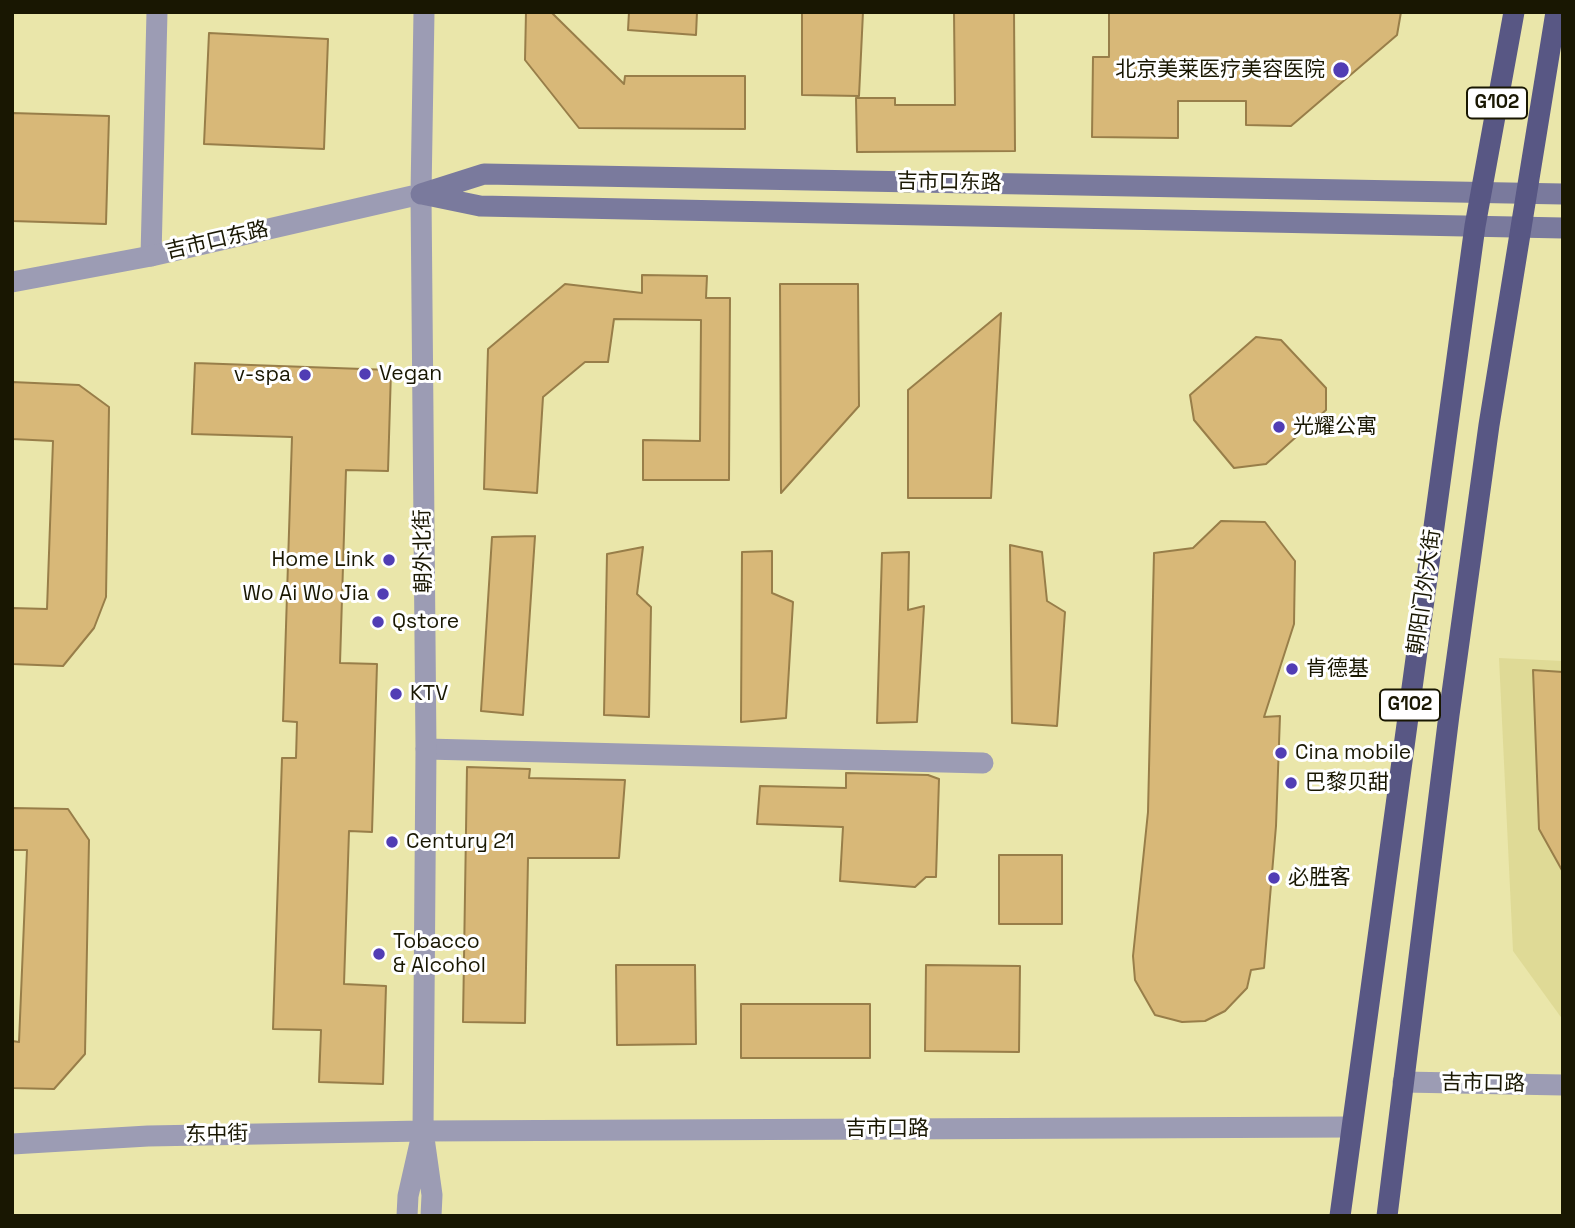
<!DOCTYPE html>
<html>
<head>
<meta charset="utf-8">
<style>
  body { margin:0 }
  #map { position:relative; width:1575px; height:1228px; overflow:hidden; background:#eae6aa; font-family:"Space Grotesk",sans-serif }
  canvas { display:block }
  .frame { position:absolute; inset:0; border:14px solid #191702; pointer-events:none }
</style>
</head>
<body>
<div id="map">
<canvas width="1575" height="1228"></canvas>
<div class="frame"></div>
</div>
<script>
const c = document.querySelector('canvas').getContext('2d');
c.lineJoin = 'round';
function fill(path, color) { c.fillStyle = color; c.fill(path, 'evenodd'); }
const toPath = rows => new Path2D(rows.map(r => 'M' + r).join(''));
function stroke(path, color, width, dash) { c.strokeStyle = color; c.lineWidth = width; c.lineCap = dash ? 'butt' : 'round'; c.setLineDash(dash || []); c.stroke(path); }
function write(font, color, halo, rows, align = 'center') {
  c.font = font + ' "Space Grotesk","Noto Sans SC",sans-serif'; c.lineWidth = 6; c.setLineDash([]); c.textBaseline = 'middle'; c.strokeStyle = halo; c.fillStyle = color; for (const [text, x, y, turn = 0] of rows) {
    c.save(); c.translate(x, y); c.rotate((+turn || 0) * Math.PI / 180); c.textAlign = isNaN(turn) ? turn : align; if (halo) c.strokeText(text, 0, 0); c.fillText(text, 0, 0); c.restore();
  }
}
fill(toPath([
  [1499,658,1563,661,1563,1020,1513,951]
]), '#dfda96');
const building = toPath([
  [526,12,551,12,624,84,625,76,745,76,745,129,579,128,525,60,526,12],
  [629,12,697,12,696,35,628,30,629,12],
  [802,12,863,12,859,96,802,95,802,12],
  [954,12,1014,12,1015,151,857,152,856,98,895,98,895,105,955,105,954,12],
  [1109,12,1401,12,1397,35,1291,126,1246,125,1246,101,1178,101,1178,138,1092,137,1093,57,1109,57,1109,12],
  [209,33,328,39,324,149,204,144,209,33],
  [12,113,109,116,106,224,12,221,12,113],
  [642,275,707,276,706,298,730,298,729,480,643,480,643,440,700,441,701,320,614,319,608,362,585,362,543,397,537,493,484,489,488,349,565,284,642,293,642,275],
  [780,284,858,284,859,406,781,493,780,284],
  [1001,313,991,498,908,498,908,390,1001,313],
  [1256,337,1281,340,1326,388,1326,410,1266,464,1234,468,1194,420,1190,395,1256,337],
  [195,363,391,370,388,471,346,470,340,663,377,664,372,832,349,831,344,984,386,986,383,1084,319,1082,321,1030,273,1029,282,758,296,758,297,722,283,721,292,437,192,434,195,363],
  [12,382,79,385,109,407,106,597,94,628,63,666,12,664,12,608,47,609,53,441,12,439,12,382],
  [1221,521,1265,522,1295,561,1294,624,1264,717,1280,716,1276,826,1264,968,1251,970,1247,988,1225,1011,1205,1021,1182,1022,1155,1015,1135,980,1133,956,1148,812,1154,553,1193,548,1221,521],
  [535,536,523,715,481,711,492,537,535,536],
  [1010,545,1042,552,1047,601,1065,612,1057,726,1012,723,1010,545],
  [643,547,637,594,651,607,649,717,604,715,607,554,643,547],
  [772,551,772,593,793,602,786,718,741,722,742,552,772,551],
  [909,552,908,610,924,606,917,722,877,723,882,553,909,552],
  [1533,670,1563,672,1563,872,1539,829,1533,670],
  [467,767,530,769,529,778,625,780,619,858,528,858,525,1023,463,1022,467,767],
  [846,773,928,775,939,779,936,877,926,877,915,887,840,881,843,827,757,824,760,786,846,788,846,773],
  [12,808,68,809,89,840,85,1054,54,1089,12,1088,12,1041,19,1042,27,850,12,850,12,808],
  [999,855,1062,855,1062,924,999,924,999,855],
  [616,965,695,965,696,1044,617,1045,616,965],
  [926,965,1020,966,1019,1052,925,1051,926,965],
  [741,1004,870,1004,870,1058,741,1058,741,1004]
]);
fill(building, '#d8b878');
stroke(building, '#987e49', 2);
stroke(toPath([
  [151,256,157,12],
  [426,749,983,763]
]), '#9c9cb4', 21);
stroke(toPath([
  [424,12,421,194,426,749,423,1131,432,1195,431,1216],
  [12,282,151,256,421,194],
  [1403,1082,1563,1085],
  [12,1144,148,1136,423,1131,1351,1127],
  [407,1216,408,1196,420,1143]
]), '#9c9cb4', 21);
stroke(toPath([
  [421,194,484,174,1563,194],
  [422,194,480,206,1563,228]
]), '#7a7a9d', 21);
stroke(toPath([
  [1340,1216,1475,226,1514,12],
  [1387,1216,1449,715,1489,425,1556,12]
]), '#585784', 21);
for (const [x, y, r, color] of [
  [1341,70,9,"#513db4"],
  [365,374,7,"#513db4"],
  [305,375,7,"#513db4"],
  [1279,427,7,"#513db4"],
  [389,560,7,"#513db4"],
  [383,594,7,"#513db4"],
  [378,622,7,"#513db4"],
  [1292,669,7,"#513db4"],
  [396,694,7,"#513db4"],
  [1281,753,7,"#513db4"],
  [1291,783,7,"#513db4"],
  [392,842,7,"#513db4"],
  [1274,878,7,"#513db4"],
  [379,954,7,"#513db4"]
]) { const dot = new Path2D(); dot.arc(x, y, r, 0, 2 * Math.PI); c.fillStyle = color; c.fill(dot); stroke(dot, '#fff', 2.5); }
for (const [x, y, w] of [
  [1497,103,60],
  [1410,705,60]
]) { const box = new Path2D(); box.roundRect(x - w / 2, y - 15.5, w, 31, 5); c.fillStyle = '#fff'; c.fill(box); stroke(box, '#191702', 2); }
write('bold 19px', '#191702', null, [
  ["G102",1497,103],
  ["G102",1410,705]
]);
write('21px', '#191702', '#fff', [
  ["北京美莱医疗美容医院",1325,70,"right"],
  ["Vegan",379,374],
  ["v-spa",291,375,"right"],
  ["光耀公寓",1293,427],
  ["Home Link",375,560,"right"],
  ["Wo Ai Wo Jia",369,594,"right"],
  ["Qstore",392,622],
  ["肯德基",1306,669],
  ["KTV",410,694],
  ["Cina mobile",1295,753],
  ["巴黎贝甜",1305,783],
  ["Century 21",406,842],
  ["必胜客",1288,878],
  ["Tobacco",393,942],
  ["& Alcohol",393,966]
], 'left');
write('21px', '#191702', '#fff', [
  ["吉市口东路",949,183,1],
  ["吉市口东路",217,241,-13],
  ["朝外北街",424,551,-91],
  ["朝阳门外大街",1425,592,-82],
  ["吉市口路",1483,1084,1],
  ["吉市口路",887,1129],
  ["东中街",217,1135,-1]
]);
</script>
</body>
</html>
